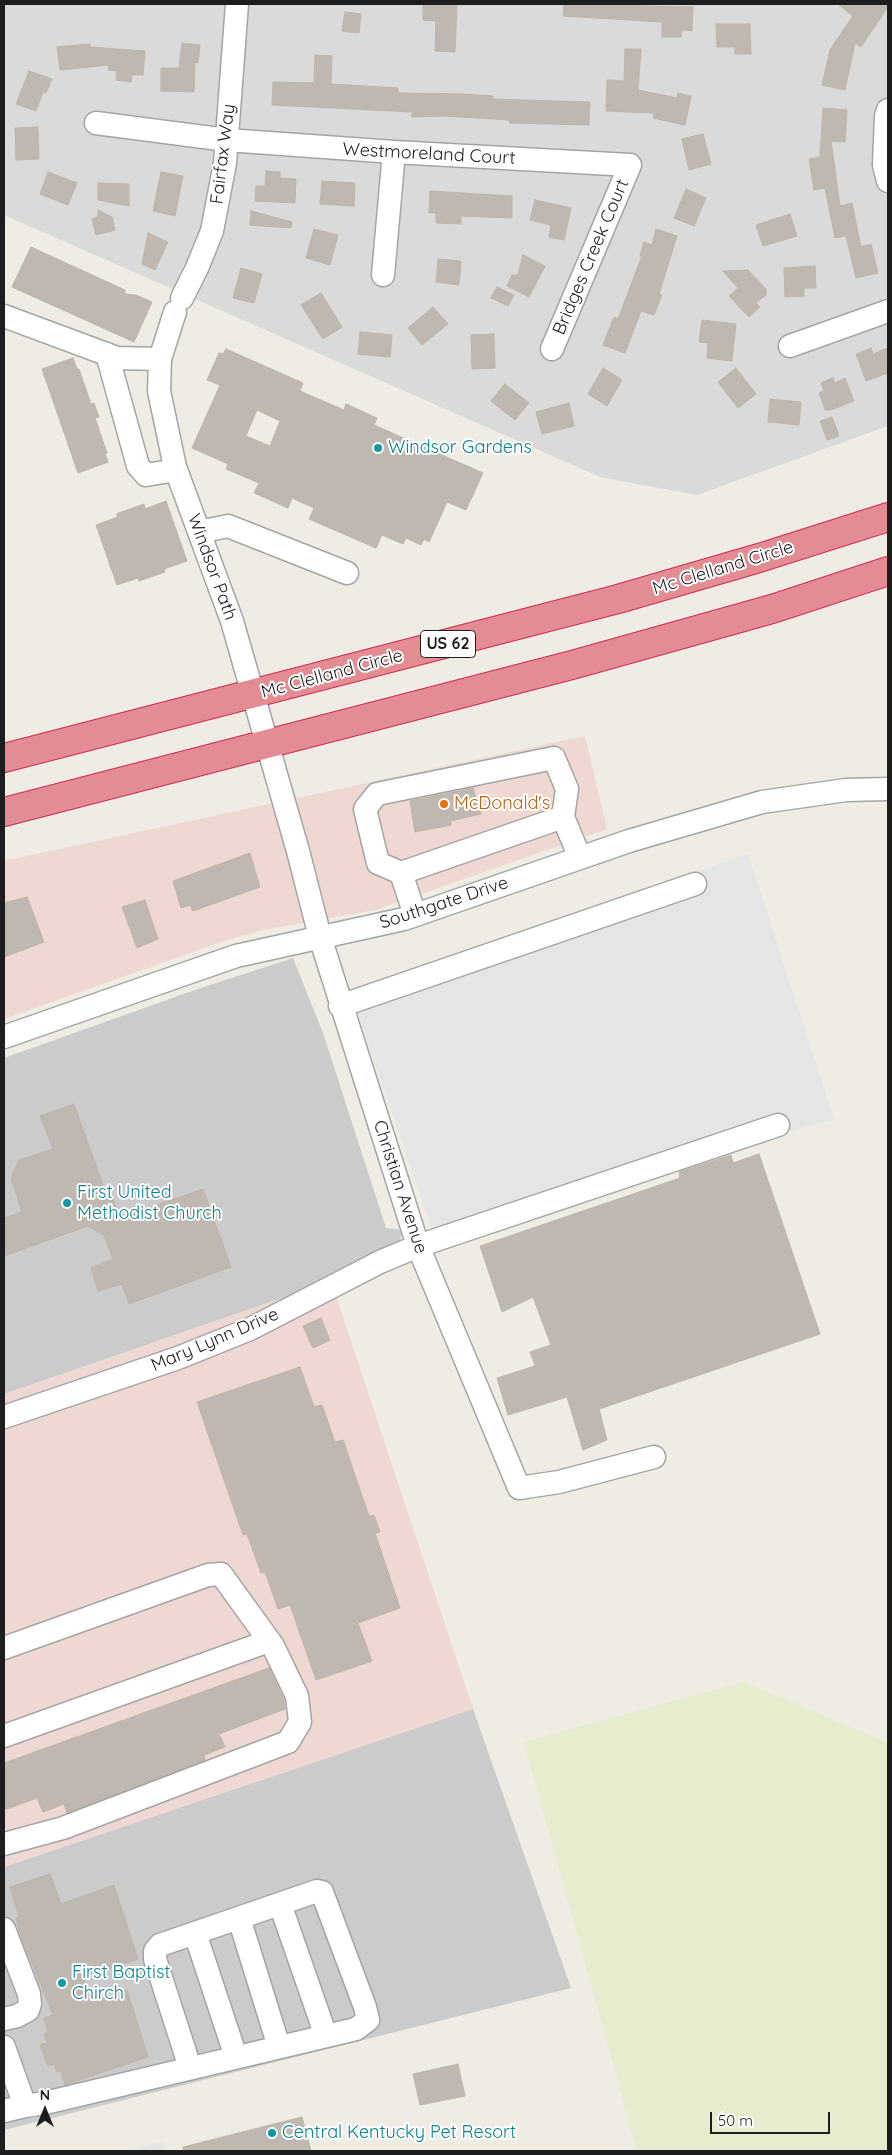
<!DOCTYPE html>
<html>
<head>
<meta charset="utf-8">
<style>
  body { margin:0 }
  #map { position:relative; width:892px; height:2155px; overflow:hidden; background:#eeece3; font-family:Quicksand,sans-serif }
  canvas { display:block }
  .frame { position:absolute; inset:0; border:5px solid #1d1d1d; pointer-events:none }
  .north { position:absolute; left:20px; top:2085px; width:50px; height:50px; -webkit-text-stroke:4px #fff; paint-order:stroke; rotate:0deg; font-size:14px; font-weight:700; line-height:20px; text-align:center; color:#1d1d1d }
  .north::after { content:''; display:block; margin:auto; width:18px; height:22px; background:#1d1d1d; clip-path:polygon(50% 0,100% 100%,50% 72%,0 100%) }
  .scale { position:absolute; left:710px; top:2112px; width:120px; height:22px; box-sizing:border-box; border:2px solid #1d1d1d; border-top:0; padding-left:6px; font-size:15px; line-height:18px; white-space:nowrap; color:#1d1d1d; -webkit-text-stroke:4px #fff; paint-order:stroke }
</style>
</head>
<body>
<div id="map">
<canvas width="892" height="2155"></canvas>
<div class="frame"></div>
<div class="north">N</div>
<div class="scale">50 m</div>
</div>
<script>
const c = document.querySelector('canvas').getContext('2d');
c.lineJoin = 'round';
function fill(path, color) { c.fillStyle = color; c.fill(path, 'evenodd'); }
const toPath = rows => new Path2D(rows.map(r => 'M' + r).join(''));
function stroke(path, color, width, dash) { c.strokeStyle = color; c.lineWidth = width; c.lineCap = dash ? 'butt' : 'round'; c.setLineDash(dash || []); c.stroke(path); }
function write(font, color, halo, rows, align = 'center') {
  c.font = font + ' Quicksand,sans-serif'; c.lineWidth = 4; c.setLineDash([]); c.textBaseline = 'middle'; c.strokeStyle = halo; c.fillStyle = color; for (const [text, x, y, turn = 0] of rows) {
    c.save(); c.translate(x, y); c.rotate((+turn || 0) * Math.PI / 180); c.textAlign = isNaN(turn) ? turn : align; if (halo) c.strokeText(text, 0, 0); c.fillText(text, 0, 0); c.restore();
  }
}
fill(toPath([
  [4,4,888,4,888,426,697,495,600,477,4,215]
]), '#dbdada');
fill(toPath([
  [585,736,607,829,375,910,263,930,221,942,4,1019,4,861],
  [331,1281,473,1709,4,1867,4,1394]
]), '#efd7d2');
fill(toPath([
  [293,958,323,1033,386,1228,403,1230,398,1247,331,1281,4,1394,4,1058,189,992],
  [473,1709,571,1988,4,2130,4,1867]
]), '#cbcbcb');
fill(toPath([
  [744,1682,888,1743,888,2151,637,2151,524,1742]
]), '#e7ecce');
fill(toPath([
  [748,854,834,1119,434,1234,351,994],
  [163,2142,166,2151,125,2151]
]), '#e5e5e5');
const building = toPath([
  [423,4,457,4,455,52,435,51,436,21,423,20,423,4],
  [564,4,642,4,642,6,693,7,692,31,682,30,681,37,662,37,662,22,563,16,564,4],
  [838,4,888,4,888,7,861,47,855,43,845,90,822,85,830,50,853,16,838,4],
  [345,12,361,14,359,33,342,31,345,12],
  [716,24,750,24,751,54,735,54,735,47,717,47,716,24],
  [182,43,200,45,198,63,195,62,194,92,161,91,161,68,179,68,182,43],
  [90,44,90,47,145,51,143,75,132,75,131,82,116,80,117,71,108,70,109,65,60,70,57,47,90,44],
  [625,49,641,49,638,90,677,98,678,93,691,96,685,125,653,118,654,113,606,111,607,80,624,81,625,49],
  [315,55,332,56,331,84,398,88,398,93,462,94,493,96,493,99,590,102,589,125,509,123,509,120,446,116,412,117,412,112,272,105,273,82,314,83,315,55],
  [29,71,52,79,46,93,43,92,36,111,16,104,29,71],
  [823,108,847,110,845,142,831,141,840,206,852,203,861,247,871,244,878,273,856,278,846,236,835,238,825,188,814,190,809,159,820,157,823,108],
  [38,127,39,159,16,160,15,128,38,127],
  [703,134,711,164,689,170,682,139,703,134],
  [266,171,280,172,280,178,296,179,295,203,255,201,256,186,265,186,266,171],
  [48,172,77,183,68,205,40,194,48,172],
  [161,172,183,176,175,216,153,211,161,172],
  [322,181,355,183,354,206,320,204,322,181],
  [98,183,129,184,129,206,98,200,98,183],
  [686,189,706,198,694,226,674,218,686,189],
  [430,191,512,196,512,218,461,216,461,224,436,223,436,213,429,213,430,191],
  [535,200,571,208,564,240,549,237,551,225,530,220,535,200],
  [98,210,112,217,115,230,96,235,92,219,98,217,98,210],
  [251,211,292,222,291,228,250,225,251,211],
  [790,214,797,236,763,246,756,225,790,214],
  [314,229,338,235,330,265,306,258,314,229],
  [656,229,677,236,659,294,662,295,654,315,641,311,625,353,603,345,614,317,618,319,642,256,640,256,644,242,652,245,656,229],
  [148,233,168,242,155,270,142,264,148,233],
  [31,247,125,290,125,294,136,295,152,302,134,342,12,287,31,247],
  [523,255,545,266,529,297,507,286,512,275,518,275,523,255],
  [438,259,461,261,459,285,436,282,438,259],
  [815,266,816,288,804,288,804,296,785,297,784,268,815,266],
  [241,268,262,274,254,303,233,298,241,268],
  [748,270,766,289,766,295,756,303,760,307,749,317,729,296,738,288,723,271,748,270],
  [497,287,514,295,508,306,491,298,497,287],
  [321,293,342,327,323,339,301,305,321,293],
  [433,307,448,324,422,345,408,328,433,307],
  [702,320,736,324,732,361,707,358,708,343,699,342,702,320],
  [360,332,392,335,390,357,358,354,360,332],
  [494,334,495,368,472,369,471,335,494,334],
  [871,348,873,354,888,348,888,373,866,381,856,354,871,348],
  [226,349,303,383,300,391,344,410,346,404,377,418,374,425,483,473,466,510,447,502,429,542,424,539,421,545,406,538,403,544,382,535,376,548,309,519,314,508,292,498,288,508,254,493,259,483,226,469,228,464,192,448,220,385,207,380,219,353,223,354,226,349],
  [257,410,280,421,270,446,246,436,257,410],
  [73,358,77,369,79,369,91,404,94,403,99,417,95,418,107,453,105,454,108,462,78,473,42,369,73,358],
  [603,368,622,380,607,406,588,394,603,368],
  [736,368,756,394,738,408,718,382,736,368],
  [833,378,835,383,845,378,854,401,831,410,825,410,819,393,824,391,821,383,833,378],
  [505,384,529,403,515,420,491,401,505,384],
  [770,399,801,402,799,425,768,422,770,399],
  [569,403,574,426,542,434,536,412,569,403],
  [832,417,839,436,827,440,820,421,832,417],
  [166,501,187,561,164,569,165,572,139,581,138,578,117,585,96,525,118,517,116,514,144,504,145,509,166,501],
  [473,788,481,814,451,821,451,825,415,832,410,801,473,788],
  [250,853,260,887,193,911,190,905,181,908,173,881,250,853],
  [27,897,44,942,4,957,4,903,27,897],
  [145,900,158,939,137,948,122,907,145,900],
  [74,1104,105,1191,111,1193,120,1218,203,1189,231,1267,129,1304,122,1284,98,1291,91,1268,113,1259,104,1235,88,1226,4,1256,4,1218,22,1212,11,1178,19,1160,53,1149,40,1116,74,1104],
  [759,1154,820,1334,599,1409,607,1440,583,1450,567,1397,508,1415,497,1378,535,1366,530,1352,551,1345,533,1297,502,1312,480,1246,680,1178,679,1172,731,1155,733,1163,759,1154],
  [321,1318,330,1340,313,1348,303,1326,321,1318],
  [300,1367,314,1407,322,1405,335,1442,343,1440,369,1516,374,1515,380,1532,375,1533,400,1608,358,1623,372,1661,316,1680,290,1605,278,1609,265,1572,261,1573,247,1534,243,1535,197,1402,300,1367],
  [269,1668,284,1700,285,1709,219,1734,225,1747,204,1755,205,1760,67,1813,64,1804,43,1812,37,1798,4,1810,4,1763,269,1668],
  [50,1874,61,1904,114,1885,138,1959,84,1977,92,2003,127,1990,148,2057,65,2085,61,2071,57,2072,54,2064,48,2066,40,2045,47,2043,44,2034,48,2032,44,2018,53,2015,21,1936,16,1918,19,1917,10,1887,50,1874],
  [458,2064,465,2096,420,2105,413,2074,458,2064],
  [302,2117,311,2151,183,2151,183,2147,302,2117]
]);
fill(building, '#beb8b0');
stroke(building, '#bfb4a6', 1);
const minor = toPath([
  [888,110,886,116,884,165,888,181],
  [96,123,227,140,394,152,630,165,552,349],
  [383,275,394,152],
  [182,298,197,268,212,231,225,163,237,4],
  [175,312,160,359,159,391,175,467,232,621,298,851,320,937,418,1246,519,1488,559,1482,654,1457],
  [4,316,117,358,160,359],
  [790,346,888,311],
  [107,354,138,466,146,475,176,470],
  [199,532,228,526,347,573],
  [401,873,563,817],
  [415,915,401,873,378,863,365,809,377,794,554,758,567,789,563,817,580,858],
  [340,1006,695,884],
  [4,1037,236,956,404,919,629,841,762,802,846,790,888,789],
  [4,1417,178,1358,250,1329,380,1262,418,1246,778,1125],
  [4,1648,208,1575,221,1574,273,1646,297,1696,300,1722,288,1742,63,1828,4,1844],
  [4,1736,269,1641],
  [280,1904,326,2036],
  [239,1918,279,2047],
  [4,1929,29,1994,30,2004,28,2010,17,2016,4,2019],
  [195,1933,236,2057],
  [4,2047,25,2106,45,2103,356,2029,368,2020,365,2007,322,1892,317,1891,160,1945,155,1951,155,1959,186,2055,189,2068],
  [4,2111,25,2106]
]);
const highway = toPath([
  [4,758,618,599,759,558,888,517],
  [4,812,572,665,772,609,888,571]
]);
stroke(minor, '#a4a4a4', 25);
stroke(highway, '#d32950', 30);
stroke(minor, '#fff', 22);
stroke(highway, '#e38c93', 28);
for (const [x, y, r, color] of [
  [378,448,5,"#0f9aa8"],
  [444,804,5,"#e8710a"],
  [67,1203,5,"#0f9aa8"],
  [62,1983,5,"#0f9aa8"],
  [272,2133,5,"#0f9aa8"]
]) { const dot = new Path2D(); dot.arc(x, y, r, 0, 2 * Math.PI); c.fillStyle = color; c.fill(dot); stroke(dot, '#fff', 2); }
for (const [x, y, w] of [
  [448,644,55]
]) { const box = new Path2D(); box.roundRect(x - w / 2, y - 13.5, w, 27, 4); c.fillStyle = '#fff'; c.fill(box); stroke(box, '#1d1d1d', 1); }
write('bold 16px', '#1d1d1d', null, [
  ["US 62",448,644]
]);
write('18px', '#1d1d1d', '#fff', [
  ["Fairfax Way",223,154,-83],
  ["Westmoreland Court",429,154,3],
  ["Bridges Creek Court",591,257,-67],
  ["Windsor Path",212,567,70],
  ["Mc Clelland Circle",723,568,-17],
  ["Mc Clelland Circle",332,674,-15],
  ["Southgate Drive",444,903,-18],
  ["Christian Avenue",400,1187,72],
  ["Mary Lynn Drive",215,1340,-23]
]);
write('18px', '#0d838f', '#fff', [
  ["Windsor Gardens",388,448],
  ["First United",77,1193],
  ["Methodist Church",77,1214],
  ["First Baptist",72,1973],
  ["Chirch",72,1994],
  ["Central Kentucky Pet Resort",282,2133]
], 'left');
write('18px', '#c56008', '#fff', [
  ["McDonald's",454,804]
], 'left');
</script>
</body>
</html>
